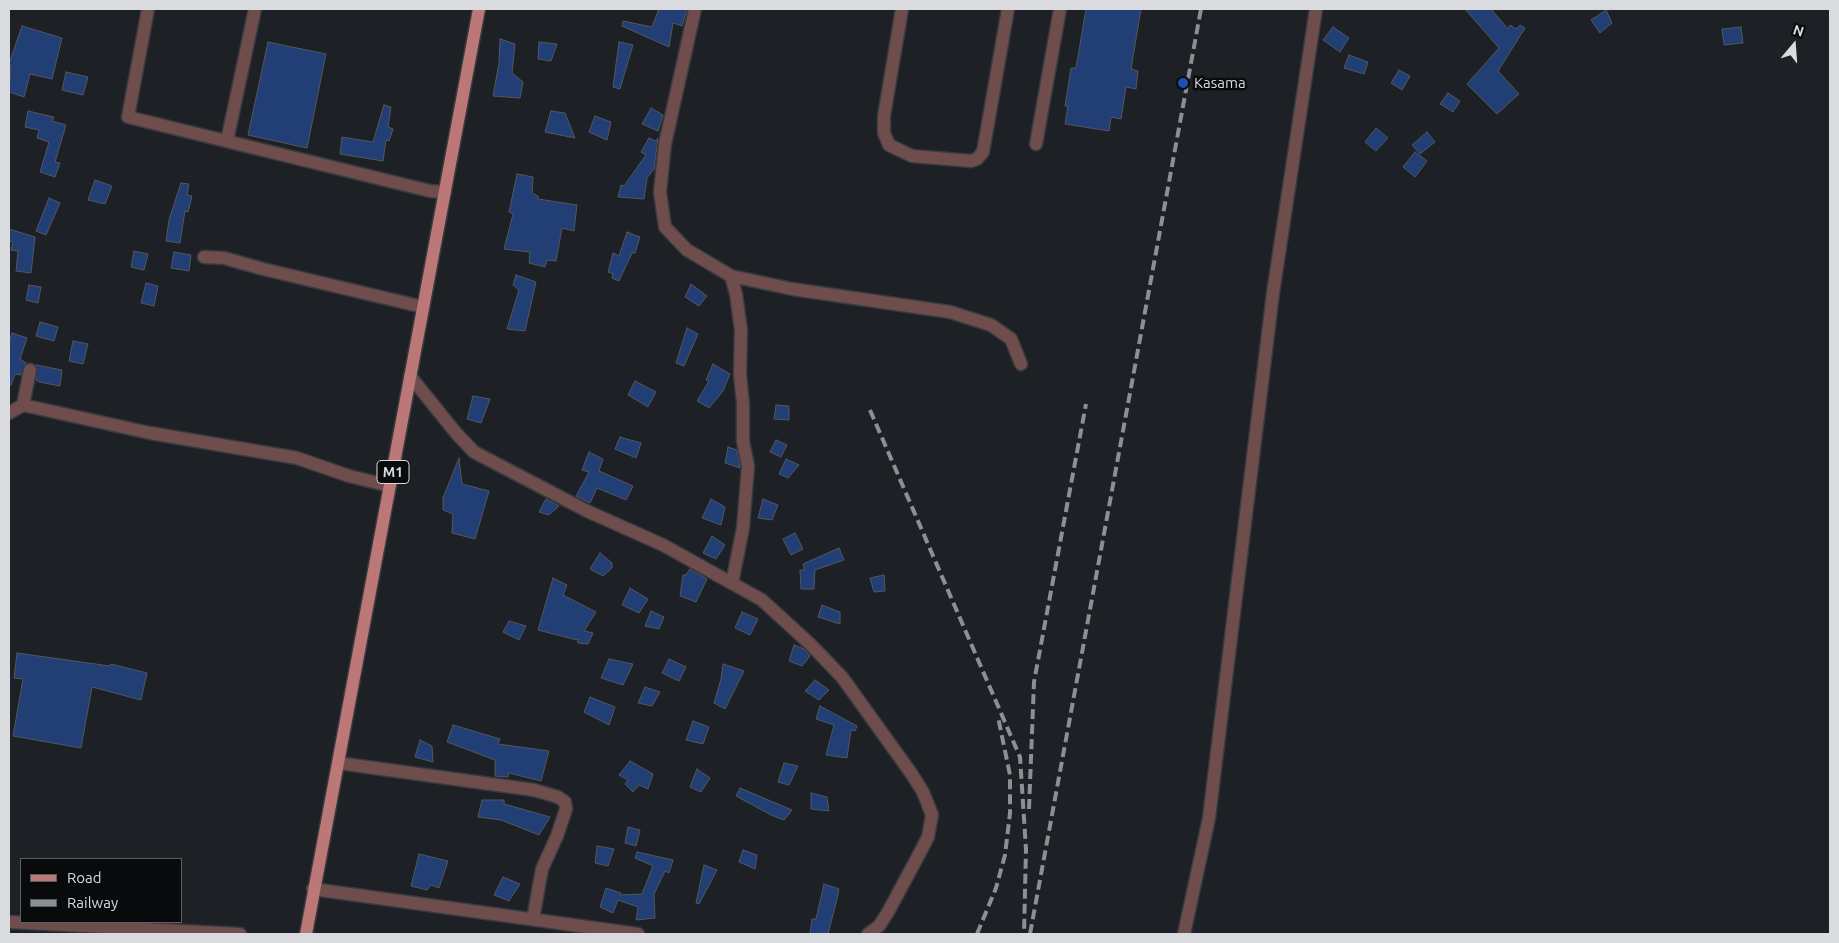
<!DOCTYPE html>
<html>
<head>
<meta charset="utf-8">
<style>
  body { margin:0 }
  #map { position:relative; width:1839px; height:943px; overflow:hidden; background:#1d2025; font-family:Ubuntu,sans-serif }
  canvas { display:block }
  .frame { position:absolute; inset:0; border:10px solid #d9dbdf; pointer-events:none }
  .legend { position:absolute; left:20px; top:858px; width:162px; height:65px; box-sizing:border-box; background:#090a0c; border:1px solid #5c5e60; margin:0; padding:6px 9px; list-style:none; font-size:15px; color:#d9dbdf }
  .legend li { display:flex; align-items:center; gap:10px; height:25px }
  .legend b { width:25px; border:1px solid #5c5e60 }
  .north { position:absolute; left:1769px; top:20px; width:50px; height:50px; -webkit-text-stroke:4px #090a0c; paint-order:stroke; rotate:18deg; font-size:14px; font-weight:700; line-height:20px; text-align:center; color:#d9dbdf }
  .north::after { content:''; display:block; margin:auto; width:18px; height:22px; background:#d9dbdf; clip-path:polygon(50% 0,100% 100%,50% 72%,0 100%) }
</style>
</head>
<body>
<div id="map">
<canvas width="1839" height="943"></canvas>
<div class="frame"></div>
<ul class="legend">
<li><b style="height:6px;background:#bc7877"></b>Road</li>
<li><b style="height:6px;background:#8c8f93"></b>Railway</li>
</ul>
<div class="north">N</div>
</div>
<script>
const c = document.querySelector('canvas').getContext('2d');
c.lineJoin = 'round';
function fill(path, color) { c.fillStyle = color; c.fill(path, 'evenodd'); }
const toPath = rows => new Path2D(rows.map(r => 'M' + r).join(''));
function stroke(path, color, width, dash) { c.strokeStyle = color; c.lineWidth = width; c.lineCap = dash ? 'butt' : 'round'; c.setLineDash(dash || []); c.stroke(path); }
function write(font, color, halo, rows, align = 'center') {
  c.font = font + ' Ubuntu,sans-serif'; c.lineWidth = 5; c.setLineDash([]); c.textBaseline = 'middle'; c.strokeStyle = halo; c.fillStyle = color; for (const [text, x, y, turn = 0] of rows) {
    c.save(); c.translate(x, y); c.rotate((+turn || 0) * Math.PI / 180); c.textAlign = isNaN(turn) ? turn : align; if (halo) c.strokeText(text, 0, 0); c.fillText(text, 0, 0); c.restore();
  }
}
const building = toPath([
  [659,9,687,9,682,26,673,23,669,47,622,26,623,21,652,27,659,9],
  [1086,9,1141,9,1131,69,1138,71,1136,89,1126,87,1121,119,1111,117,1109,131,1065,124,1068,106,1065,106,1071,68,1076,68,1086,9],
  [1465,9,1491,9,1508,29,1510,25,1516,29,1520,25,1525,28,1498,71,1519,94,1497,114,1467,84,1499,48,1465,9],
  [1606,10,1612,23,1600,33,1591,20,1606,10],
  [22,26,62,38,52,79,30,74,24,97,9,92,11,65,9,64,22,26],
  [1333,27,1349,38,1340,52,1323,40,1333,27],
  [1741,27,1743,43,1724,45,1722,29,1741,27],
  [500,39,515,44,512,73,523,82,520,98,493,96,499,63,500,39],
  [268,42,326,54,307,148,248,135,268,42],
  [539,42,557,44,551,61,538,59,539,42],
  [619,42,633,45,620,89,613,87,619,42],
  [1349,55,1368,62,1364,74,1344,68,1349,55],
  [1399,70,1410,76,1402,90,1391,83,1399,70],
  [66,72,88,77,83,95,62,90,66,72],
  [1448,93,1460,101,1453,112,1440,104,1448,93],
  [384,105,391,107,388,127,393,129,389,141,386,140,383,161,340,154,342,137,373,142,384,105],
  [651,108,663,115,658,131,642,124,651,108],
  [28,111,54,117,52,121,66,125,55,162,60,163,55,177,40,172,49,142,37,138,39,130,25,127,28,111],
  [551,111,565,113,575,138,545,132,551,111],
  [595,116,611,122,607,140,589,132,595,116],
  [1376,128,1388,138,1376,151,1365,142,1376,128],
  [1427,132,1435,142,1420,154,1412,145,1427,132],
  [649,138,656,141,658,138,654,169,647,178,644,199,618,197,621,185,624,186,646,155,641,152,649,138],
  [1415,152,1427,161,1415,177,1403,167,1415,152],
  [517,174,533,177,532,193,538,196,538,199,577,205,574,231,562,228,556,261,547,260,545,267,529,263,530,252,504,249,513,214,509,212,517,174],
  [95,180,112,186,105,204,88,200,95,180],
  [181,183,189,184,187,195,192,196,188,212,185,211,180,243,166,241,169,220,181,183],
  [49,198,60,203,46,235,36,231,49,198],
  [9,229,35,237,31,273,16,271,18,251,11,250,13,242,9,241,9,229],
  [627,232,640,237,635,253,632,253,619,281,612,278,613,274,608,272,613,253,619,256,627,232],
  [134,251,148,254,144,270,131,267,134,251],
  [174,252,191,255,189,271,171,268,174,252],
  [516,275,536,282,525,331,507,329,519,290,513,285,516,275],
  [146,283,158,286,154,306,141,303,146,283],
  [691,284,707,296,699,306,685,297,691,284],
  [29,285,41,287,38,303,26,300,29,285],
  [40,322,58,327,54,341,36,336,40,322],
  [687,328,698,334,684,366,676,363,687,328],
  [12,333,27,338,20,359,26,363,21,375,15,374,11,385,9,385,9,343,12,333],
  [73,341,88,344,83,364,69,361,73,341],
  [713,364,730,374,723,391,709,408,697,401,709,381,706,380,713,364],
  [36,365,62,370,60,386,39,382,36,380,36,365],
  [635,381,656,392,648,407,628,395,635,381],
  [473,396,490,399,481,423,467,419,473,396],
  [776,405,789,406,789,420,774,419,776,405],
  [620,437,641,443,636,458,615,449,620,437],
  [776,440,787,445,781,457,770,452,776,440],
  [728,447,737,450,740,468,725,463,728,447],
  [589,452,603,459,599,471,633,486,626,500,597,488,590,503,576,496,589,472,582,470,589,452],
  [459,458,462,484,489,491,475,539,452,533,453,514,443,510,443,498,459,458],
  [786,459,799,465,788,478,779,474,786,459],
  [546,499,559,506,549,515,539,512,546,499],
  [711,499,725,507,721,525,702,518,711,499],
  [763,499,778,505,772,520,758,518,763,499],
  [795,533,803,549,791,555,783,539,795,533],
  [712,536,725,545,716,559,703,553,712,536],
  [839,548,844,560,815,570,814,589,801,589,800,570,805,570,803,564,839,548],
  [600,553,612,563,612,568,603,576,590,569,600,553],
  [690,569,707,579,696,602,680,596,683,575,686,575,690,569],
  [884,575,885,591,874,592,870,578,884,575],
  [553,578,567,585,563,595,596,612,584,631,593,633,588,644,578,643,578,639,577,640,538,630,553,578],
  [630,588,648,599,639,613,622,605,630,588],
  [822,605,840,612,840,624,818,617,822,605],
  [651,611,664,617,659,629,645,626,651,611],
  [742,612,758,619,750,635,735,628,742,612],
  [509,621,526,626,519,640,503,632,509,621],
  [794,645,804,649,810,656,802,666,789,661,794,645],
  [17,653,110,666,111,664,147,673,141,700,92,687,81,748,13,736,23,679,14,678,17,653],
  [609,659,633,664,623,685,601,678,609,659],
  [669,659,686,667,679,681,662,673,669,659],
  [723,664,744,671,725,709,714,703,721,679,723,664],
  [815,680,829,690,819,700,805,691,815,680],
  [645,687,660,692,652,706,638,703,645,687],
  [590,697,615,707,609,725,584,712,590,697],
  [820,706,857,726,855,731,851,730,847,758,826,755,834,725,816,719,820,706],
  [693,721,709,727,703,744,686,740,693,721],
  [453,725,500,739,498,744,549,751,541,781,509,773,508,777,495,776,495,760,447,742,453,725],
  [420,740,432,746,433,762,415,757,420,740],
  [630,761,653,774,648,789,639,785,633,792,625,784,628,780,619,775,630,761],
  [784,763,798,766,789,785,778,782,784,763],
  [697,769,710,778,701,792,690,787,697,769],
  [740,788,792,810,784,820,771,815,736,796,740,788],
  [811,793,827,797,829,811,811,809,811,793],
  [482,800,504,800,504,804,550,817,539,835,501,820,478,817,482,800],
  [628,827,640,830,636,846,625,843,628,827],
  [597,846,614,849,608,866,595,863,597,846],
  [743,850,757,855,755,869,739,862,743,850],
  [637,852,673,860,669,873,665,871,654,894,655,918,636,920,638,907,618,900,613,913,600,907,606,888,621,893,620,895,642,894,653,866,635,858,637,852],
  [419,854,448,861,439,888,431,885,427,890,411,886,419,854],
  [704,865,717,870,699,904,696,903,704,865],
  [503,877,520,884,509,901,494,895,503,877],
  [824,884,839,889,837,899,828,934,810,934,812,919,816,919,824,884]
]);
fill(building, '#213e75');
stroke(building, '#54575d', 1);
const minor = toPath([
  [148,9,128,117,430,191,445,192],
  [695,9,665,144,660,192,665,227,687,250,731,276,792,289,950,312,991,325,1011,339,1021,364],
  [902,9,884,116,884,133,889,145,912,156,971,161,977,159,983,152,1008,9],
  [227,141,255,9],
  [1036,144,1060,9],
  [204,257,224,258,263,269,423,307],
  [731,276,736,294,741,330,740,375,743,404,743,441,748,466,743,528,732,583],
  [410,376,456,433,474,452,587,511,663,545,762,600,810,644,842,677,911,773,923,792,932,815,928,837,916,860,888,912,879,926,868,934],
  [23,405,150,433,297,458,349,476,390,486],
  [9,413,23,405,30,370],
  [338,763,534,790,558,797,565,802,566,809,557,836,542,869,533,919],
  [313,889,638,934],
  [9,922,240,934],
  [1184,934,1209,818,1273,293,1316,9]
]);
const major = toPath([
  [306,934,479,9]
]);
stroke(minor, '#373a3f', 15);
stroke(major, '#373a3f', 15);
stroke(minor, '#6e4d4c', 12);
stroke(major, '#bc7877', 12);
stroke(toPath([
  [870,410,1020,757,1026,849,1024,934],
  [1029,809,1034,682,1086,404],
  [977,934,996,888,1005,855,1010,813,1010,775,998,717],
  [1030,934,1201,9]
]), '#8c8f93', 4, [10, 5]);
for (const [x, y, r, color] of [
  [1183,83,6,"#1a4fb4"]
]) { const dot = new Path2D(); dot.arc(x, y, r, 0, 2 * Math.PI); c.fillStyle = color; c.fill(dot); stroke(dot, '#090a0c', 2); }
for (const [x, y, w] of [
  [393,472,32]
]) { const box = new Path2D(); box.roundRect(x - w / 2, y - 11.5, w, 23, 4); c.fillStyle = '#090a0c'; c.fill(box); stroke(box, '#d9dbdf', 1); }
write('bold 14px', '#d9dbdf', null, [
  ["M1",393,472]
]);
write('15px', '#d9dbdf', '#090a0c', [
  ["Kasama",1194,83]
], 'left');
</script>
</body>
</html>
